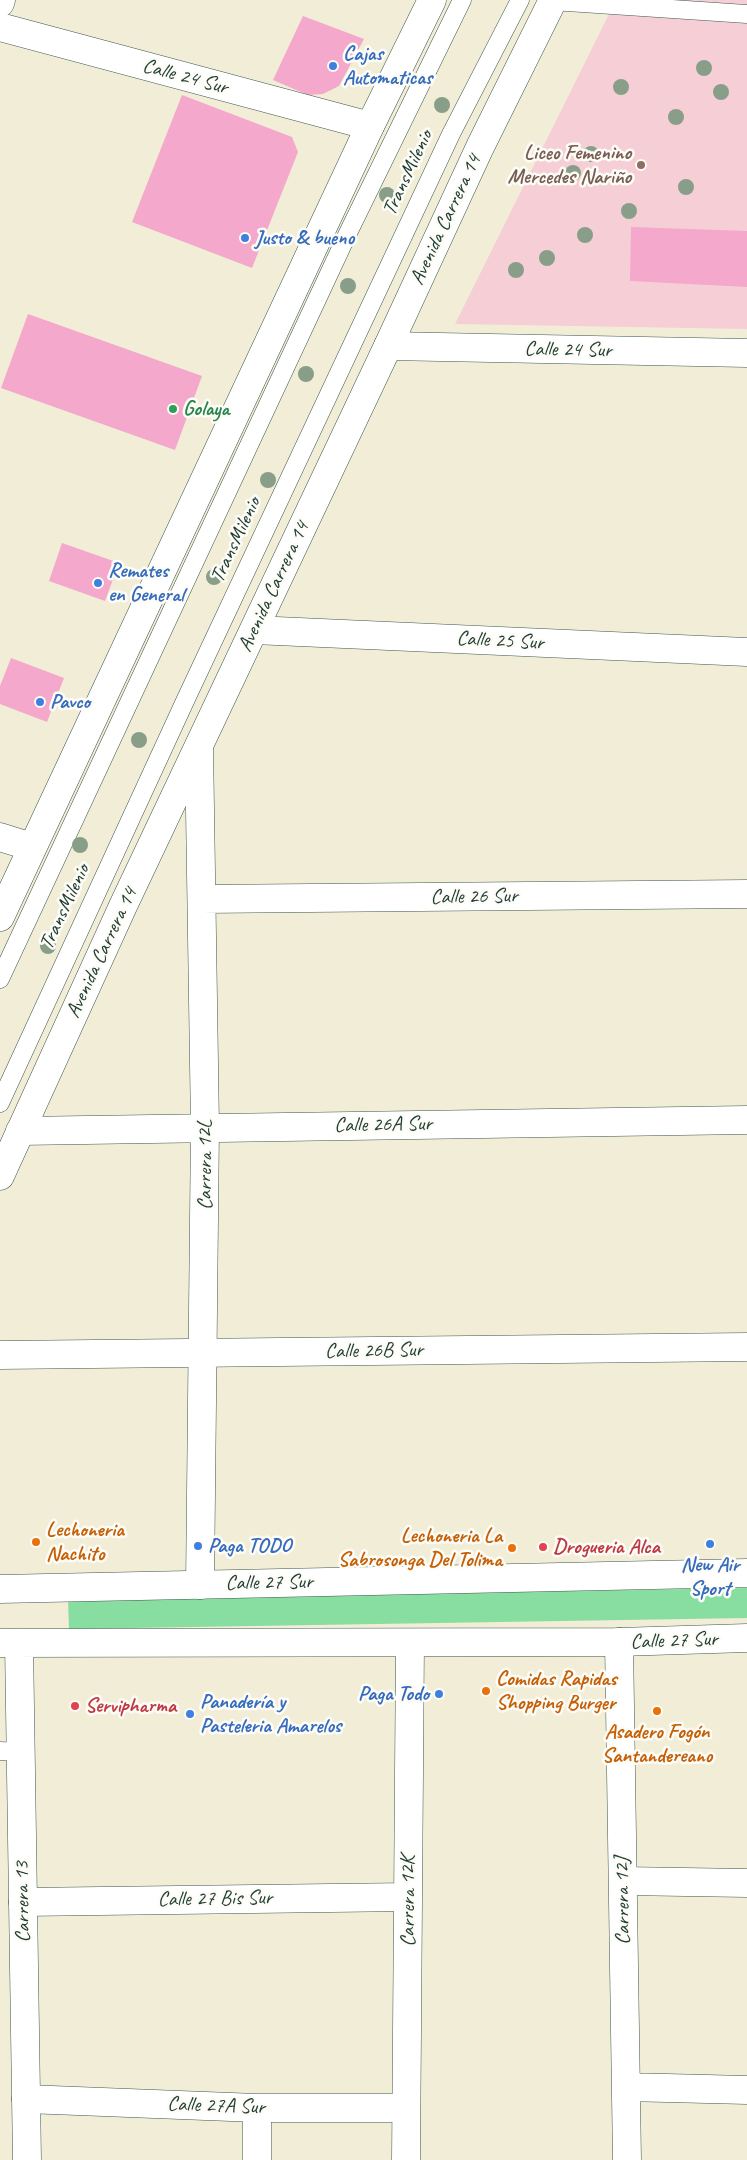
<!DOCTYPE html>
<html>
<head>
<meta charset="utf-8">
<style>
  body { margin:0 }
  canvas { display:block; background:#f1edd6 }
</style>
</head>
<body>
<canvas width="747" height="2160"></canvas>
<script>
const c = document.querySelector('canvas').getContext('2d');
c.lineJoin = 'round';
function fill(path, color) { c.fillStyle = color; c.fill(path, 'evenodd'); }
const toPath = rows => new Path2D(rows.map(r => 'M' + r).join(''));
function stroke(path, color, width, dash) { c.strokeStyle = color; c.lineWidth = width; c.lineCap = dash ? 'butt' : 'round'; c.setLineDash(dash || []); c.stroke(path); }
function write(font, color, halo, rows, align = 'center') {
  c.font = font + ' Caveat,sans-serif'; c.lineWidth = 5; c.setLineDash([]); c.textBaseline = 'middle'; c.strokeStyle = halo; c.fillStyle = color; for (const [text, x, y, turn = 0] of rows) {
    c.save(); c.translate(x, y); c.rotate((+turn || 0) * Math.PI / 180); c.textAlign = isNaN(turn) ? turn : align; if (halo) c.strokeText(text, 0, 0); c.fillText(text, 0, 0); c.restore();
  }
}
fill(toPath([
  [616,0,747,0,747,329,455,324]
]), '#f6cfd6');
fill(toPath([
  [747,1588,747,1618,69,1629,68,1599]
]), '#88dea1');
fill(toPath([
  [303,16,364,39,339,86,323,94,308,95,273,80],
  [182,95,292,137,298,152,252,268,132,222],
  [631,227,747,231,747,287,630,281],
  [28,314,202,376,175,450,1,388],
  [62,543,119,563,105,601,49,581],
  [11,658,64,678,47,722,0,704,0,686]
]), '#f4a8cb');
const lane = toPath([
  [552,1,747,14],
  [0,979,348,233,462,0],
  [0,1103,185,701,451,134,520,0],
  [0,1751,21,1752]
]);
const street = toPath([
  [0,3,1,0],
  [0,27,370,126],
  [388,346,747,353],
  [254,630,747,652],
  [199,746,205,1127,200,1585],
  [0,837,32,847],
  [202,899,747,894],
  [20,1131,747,1120],
  [0,1355,747,1347],
  [619,1642,627,2160],
  [623,1881,747,1883],
  [23,1902,408,1897],
  [626,2087,747,2090],
  [26,2099,257,2108,406,2108],
  [257,2160,257,2108],
  [406,2160,410,1643]
]);
const secondary = toPath([
  [0,1589,747,1573],
  [0,1643,619,1642,747,1638],
  [19,1643,27,2160]
]);
const primary = toPath([
  [0,917,370,126,432,0],
  [0,1176,123,906,388,346,480,147,553,0]
]);
stroke(lane, '#3e574c', 19);
stroke(street, '#3e574c', 29);
stroke(secondary, '#3e574c', 29);
stroke(primary, '#3e574c', 29);
stroke(lane, '#fff', 18);
stroke(street, '#fff', 28);
stroke(secondary, '#fff', 28);
stroke(primary, '#fff', 28);
c.fillStyle = '#899e89';
for (const [x, y] of [
  [704,68],
  [621,87],
  [721,92],
  [442,105],
  [676,117],
  [591,154],
  [573,173],
  [686,187],
  [387,195],
  [629,211],
  [585,235],
  [547,258],
  [516,270],
  [348,286],
  [306,374],
  [268,480],
  [214,577],
  [139,740],
  [80,845],
  [48,946]
]) { c.beginPath(); c.arc(x, y, 8, 0, 2 * Math.PI); c.fill(); }
for (const [x, y, r, color] of [
  [333,66,5,"#3f7fe0"],
  [641,165,5,"#8d6e63"],
  [245,238,5,"#3f7fe0"],
  [173,409,5,"#2e9e5b"],
  [98,583,5,"#3f7fe0"],
  [40,702,5,"#3f7fe0"],
  [36,1542,5,"#e8710a"],
  [710,1544,5,"#3f7fe0"],
  [198,1546,5,"#3f7fe0"],
  [543,1547,5,"#e0444e"],
  [512,1548,5,"#e8710a"],
  [486,1691,5,"#e8710a"],
  [439,1694,5,"#3f7fe0"],
  [75,1706,5,"#e0444e"],
  [657,1711,5,"#e8710a"],
  [190,1714,5,"#3f7fe0"]
]) { const dot = new Path2D(); dot.arc(x, y, r, 0, 2 * Math.PI); c.fillStyle = color; c.fill(dot); stroke(dot, '#fdfcf7', 2); }
write('bold 21px', '#366cbe', '#fdfcf7', [
  ["Cajas",343,54],
  ["Automaticas",343,78],
  ["Justo & bueno",255,238],
  ["Remates",108,571],
  ["en General",108,595],
  ["Pavco",50,702],
  ["Paga TODO",208,1546],
  ["New Air",710,1565,"center"],
  ["Sport",710,1589,"center"],
  ["Paga Todo",429,1694,"right"],
  ["Panadería y",200,1702],
  ["Pasteleria Amarelos",200,1726]
], 'left');
write('21px', '#1f3d34', '#fdfcf7', [
  ["Calle 24 Sur",185,77,15],
  ["TransMilenio",408,173,-65],
  ["Avenida Carrera 14",446,220,-65],
  ["Calle 24 Sur",568,350,1],
  ["TransMilenio",236,540,-65],
  ["Avenida Carrera 14",274,587,-65],
  ["Calle 25 Sur",500,641,3],
  ["Calle 26 Sur",474,897,-1],
  ["TransMilenio",65,907,-65],
  ["Avenida Carrera 14",102,953,-65],
  ["Calle 26A Sur",383,1125,-1],
  ["Carrera 12L",205,1165,-90],
  ["Calle 26B Sur",374,1351,-1],
  ["Calle 27 Sur",269,1583,-1],
  ["Calle 27 Sur",674,1641,-2],
  ["Calle 27 Bis Sur",215,1899,-1],
  ["Carrera 12K",408,1901,-90],
  ["Carrera 12J",623,1901,-91],
  ["Carrera 13",23,1902,-91],
  ["Calle 27A Sur",216,2106,2]
]);
write('bold 21px', '#785e54', '#fdfcf7', [
  ["Liceo Femenino",631,153],
  ["Mercedes Nariño",631,177]
], 'right');
write('bold 21px', '#27864d', '#fdfcf7', [
  ["Golaya",183,409]
], 'left');
write('bold 21px', '#c56008', '#fdfcf7', [
  ["Lechoneria",46,1530],
  ["Nachito",46,1554],
  ["Lechoneria La",502,1536,"right"],
  ["Sabrosonga Del Tolima",502,1560,"right"],
  ["Comidas Rapidas",496,1679],
  ["Shopping Burger",496,1703],
  ["Asadero Fogón",657,1732,"center"],
  ["Santandereano",657,1756,"center"]
], 'left');
write('bold 21px', '#be3a42', '#fdfcf7', [
  ["Drogueria Alca",553,1547],
  ["Servipharma",85,1706]
], 'left');
</script>
</body>
</html>
